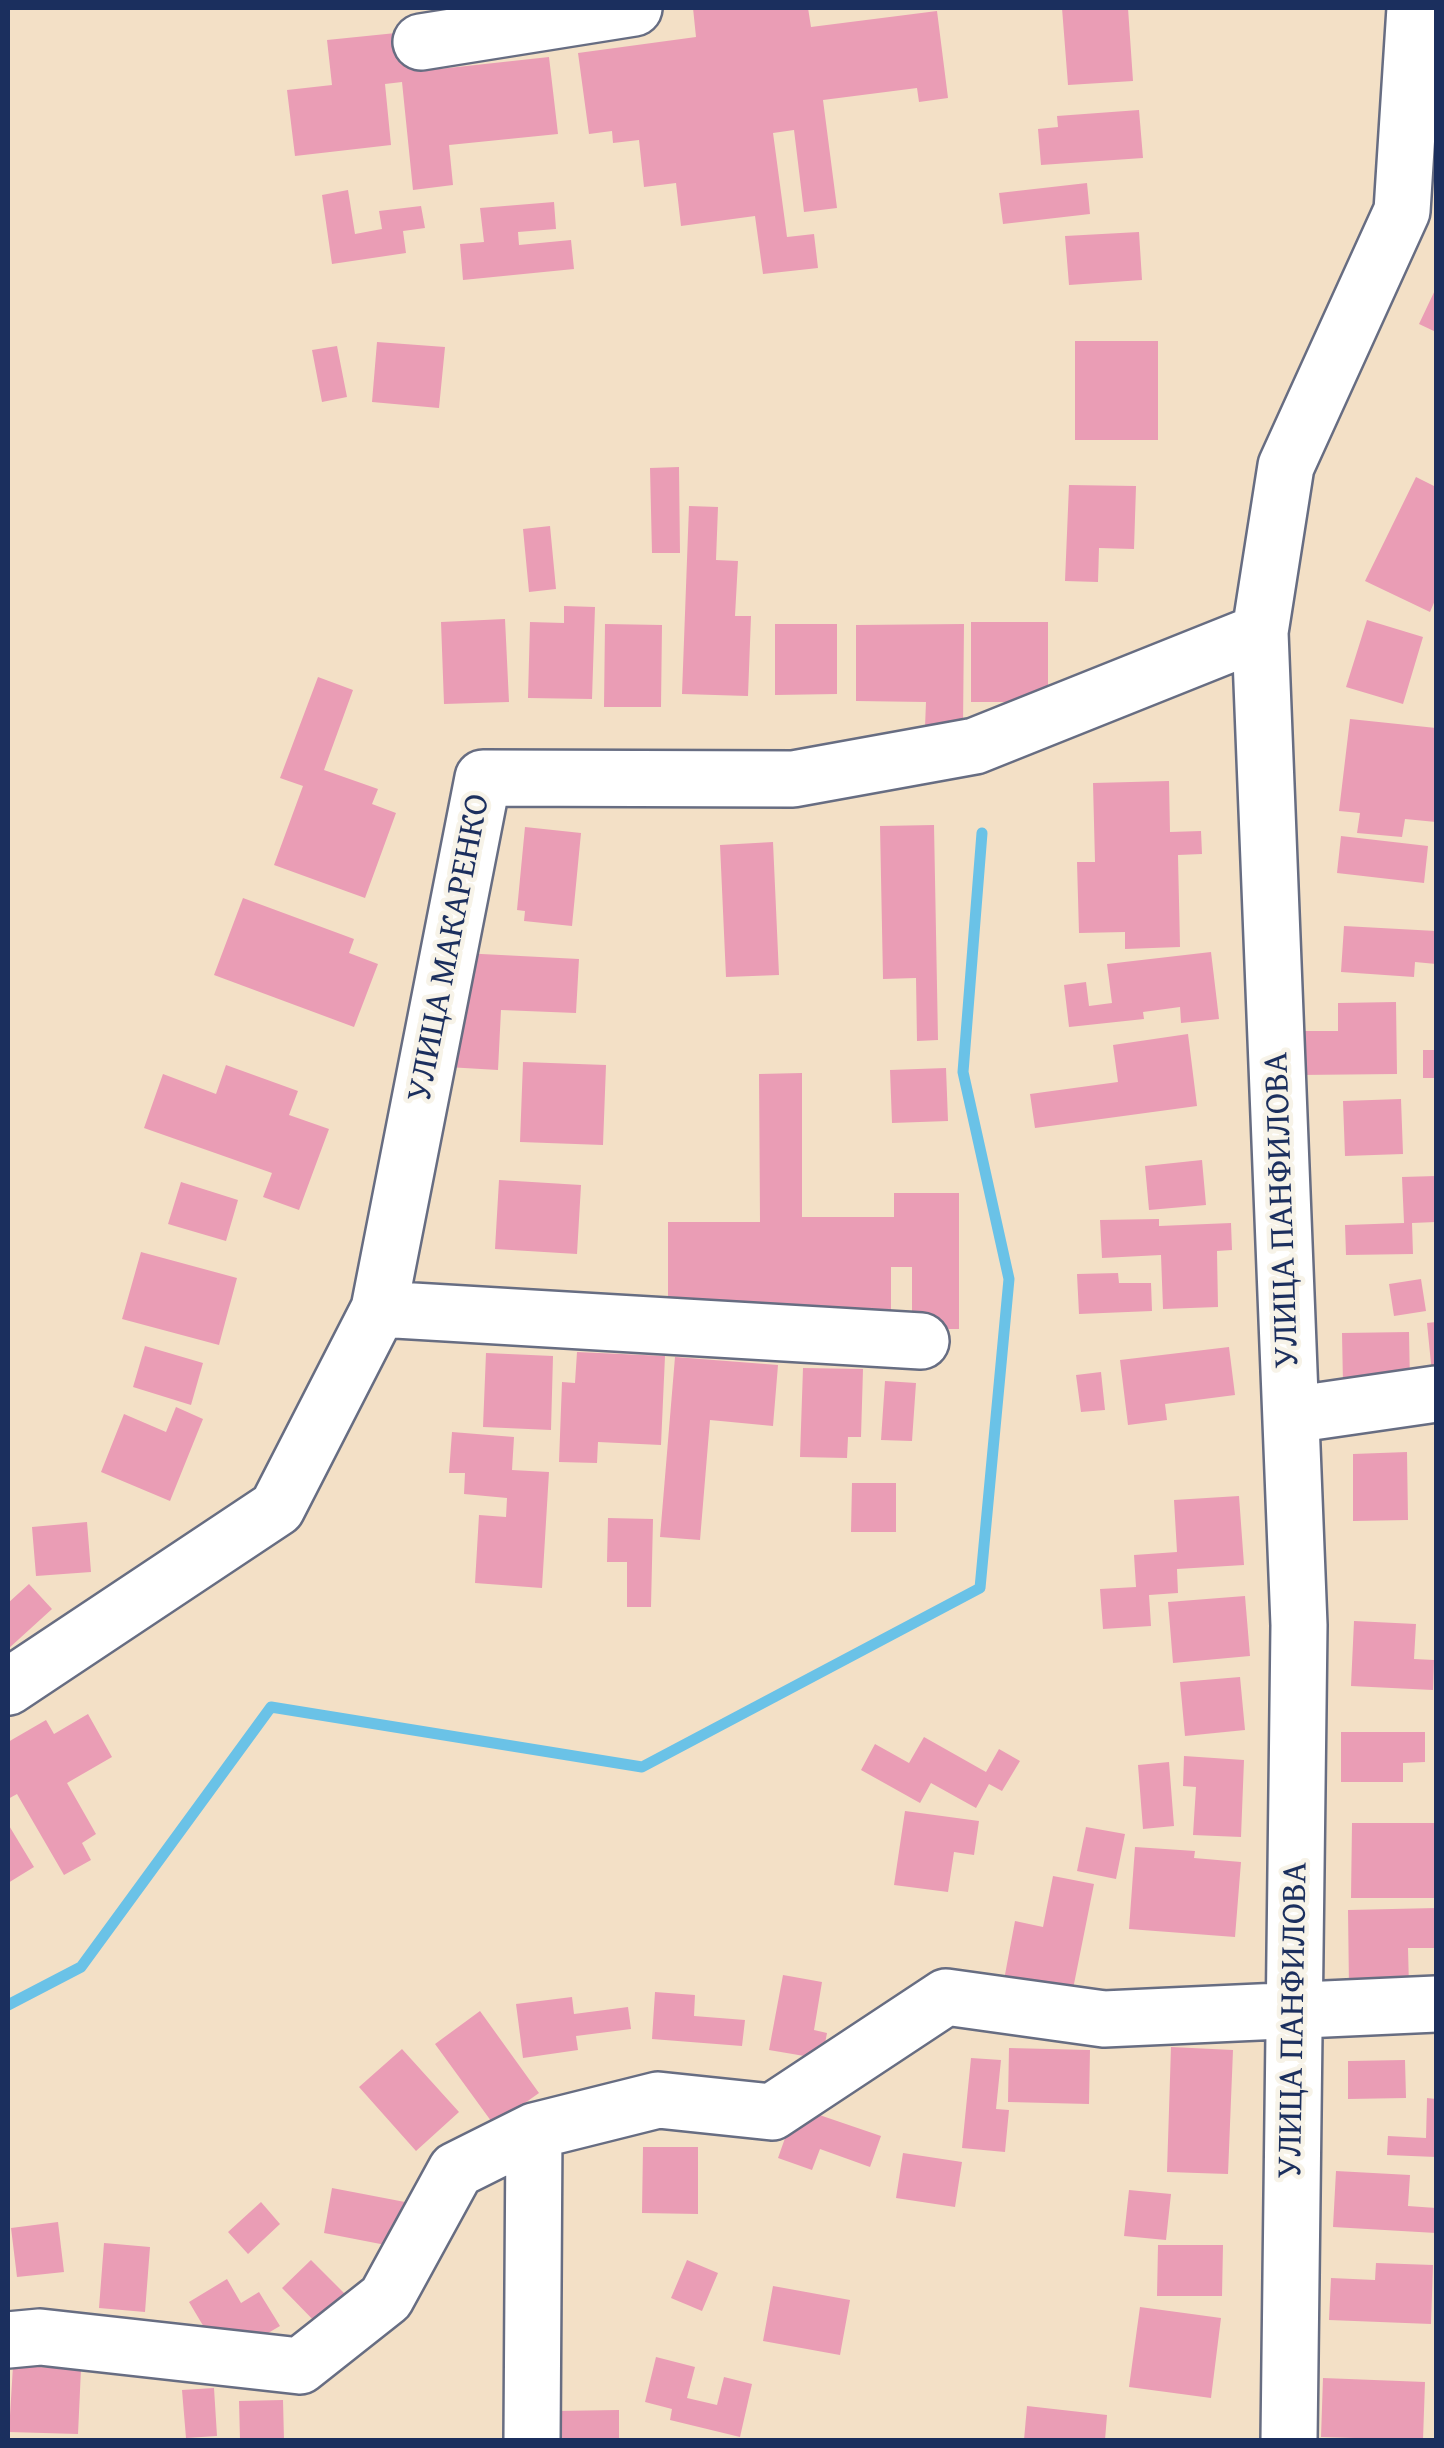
<!DOCTYPE html>
<html>
<head>
<meta charset="utf-8">
<style>
  body { margin:0 }
  #map { position:relative; width:1444px; height:2448px; overflow:hidden; background:#f3e0c6; font-family:"Gentium Book Plus",serif }
  canvas { display:block }
  .frame { position:absolute; inset:0; border:10px solid #1b2f5e; pointer-events:none }
</style>
</head>
<body>
<div id="map">
<canvas width="1444" height="2448"></canvas>
<div class="frame"></div>
</div>
<script>
const c = document.querySelector('canvas').getContext('2d');
c.lineJoin = 'round';
const toPath = rows => new Path2D(rows.map(r => 'M' + r).join(''));
function stroke(path, color, width, dash) { c.strokeStyle = color; c.lineWidth = width; c.lineCap = dash ? 'butt' : 'round'; c.setLineDash(dash || []); c.stroke(path); }
function fill(path, color) { c.fillStyle = color; c.fill(path, 'evenodd'); }
function write(font, color, halo, rows, align = 'center') {
  c.font = font + ' "Gentium Book Plus",serif'; c.lineWidth = 9; c.setLineDash([]); c.textBaseline = 'middle'; c.strokeStyle = halo; c.fillStyle = color; for (const [text, x, y, turn = 0] of rows) {
    c.save(); c.translate(x, y); c.rotate((+turn || 0) * Math.PI / 180); c.textAlign = isNaN(turn) ? turn : align; if (halo) c.strokeText(text, 0, 0); c.fillText(text, 0, 0); c.restore();
  }
}
stroke(toPath([
  [8,2005,81,1967,271,1707,642,1767,980,1588,1009,1279,963,1072,982,833]
]), '#6ac2e7', 11);
fill(toPath([
  [693,8,808,8,811,27,937,11,948,98,919,102,917,88,823,100,837,208,804,212,794,130,773,133,787,237,814,234,818,268,763,274,755,216,681,226,676,183,644,187,639,140,613,143,612,131,589,134,578,53,696,37],
  [1062,8,1128,8,1133,81,1068,85],
  [396,33,438,52,439,69,549,57,558,134,449,145,453,185,413,190,402,82,385,84,391,145,295,156,287,90,332,85,327,40],
  [1139,110,1143,158,1041,165,1038,129,1058,127,1057,116],
  [1087,183,1090,214,1003,224,999,193],
  [348,190,355,234,382,229,379,211,421,206,425,228,403,231,406,253,332,264,322,195],
  [554,202,556,229,518,232,519,245,571,240,574,269,463,280,460,244,484,242,480,208],
  [1139,232,1142,280,1069,285,1065,236],
  [1436,288,1436,332,1419,324],
  [1075,341,1158,341,1158,440,1075,440],
  [377,342,445,347,439,408,372,402],
  [337,346,347,397,322,402,312,350],
  [679,467,680,553,652,553,650,468],
  [1416,477,1436,487,1436,598,1430,612,1365,581],
  [1069,485,1136,486,1134,549,1099,548,1098,582,1065,581],
  [689,506,718,507,716,560,738,561,735,616,751,616,748,696,682,694],
  [550,526,556,589,529,592,523,529],
  [564,606,595,607,592,699,528,698,530,622,564,623],
  [505,619,509,702,444,704,441,622],
  [1367,620,1423,637,1403,704,1346,687],
  [971,622,1048,622,1048,702,971,702],
  [605,624,662,625,661,707,604,707],
  [775,624,837,624,837,694,775,695],
  [964,624,963,727,925,727,926,702,856,701,856,625],
  [318,677,353,690,324,770,378,789,372,804,396,813,365,898,274,865,303,786,280,778],
  [1350,719,1436,728,1436,822,1405,819,1402,837,1357,833,1360,813,1339,811],
  [1169,781,1170,832,1201,831,1202,854,1178,855,1180,947,1125,949,1125,932,1079,933,1077,862,1095,862,1093,783],
  [934,825,938,1040,917,1041,916,978,883,979,880,826],
  [525,827,581,833,572,926,524,921,525,911,517,910],
  [1341,836,1428,846,1424,883,1337,873],
  [773,842,779,975,726,977,720,845],
  [243,898,354,939,349,953,378,964,354,1027,214,975],
  [1344,926,1436,931,1436,964,1415,962,1414,977,1341,972],
  [1211,952,1219,1019,1181,1023,1180,1007,1143,1012,1144,1019,1069,1027,1064,985,1086,982,1089,1006,1112,1003,1107,964],
  [462,953,579,959,576,1013,501,1010,498,1070,447,1067],
  [1396,1002,1397,1074,1299,1075,1299,1031,1338,1031,1338,1003],
  [1188,1034,1197,1106,1035,1128,1030,1094,1118,1082,1113,1045],
  [1423,1050,1436,1050,1436,1078,1423,1078],
  [523,1062,606,1065,603,1145,520,1142],
  [226,1065,298,1091,289,1115,329,1129,299,1210,263,1197,272,1173,144,1128,163,1074,216,1094],
  [946,1068,948,1121,892,1123,890,1070],
  [802,1073,802,1217,894,1217,894,1193,959,1193,959,1329,912,1329,912,1267,891,1267,891,1312,668,1316,668,1222,760,1222,759,1074],
  [1401,1099,1403,1154,1345,1156,1343,1101],
  [1202,1160,1206,1205,1149,1210,1145,1166],
  [1436,1176,1436,1222,1412,1223,1413,1254,1346,1255,1345,1225,1404,1223,1402,1177],
  [499,1180,581,1185,577,1254,495,1249],
  [181,1182,238,1200,226,1241,168,1224],
  [1159,1219,1159,1226,1231,1223,1232,1250,1217,1251,1218,1307,1163,1309,1161,1255,1102,1258,1100,1220],
  [141,1252,237,1278,219,1345,122,1319],
  [1118,1273,1119,1283,1151,1283,1152,1311,1079,1314,1077,1274],
  [1421,1279,1426,1311,1394,1316,1389,1284],
  [1436,1322,1436,1374,1432,1374,1427,1323],
  [1409,1332,1410,1384,1343,1385,1342,1333],
  [145,1346,203,1363,191,1405,133,1387],
  [1229,1347,1235,1395,1165,1404,1167,1420,1128,1425,1120,1360],
  [577,1352,665,1356,661,1445,598,1442,597,1463,559,1462,562,1382,575,1383],
  [486,1353,553,1356,551,1430,483,1427],
  [675,1357,778,1365,773,1426,710,1420,700,1540,660,1537],
  [803,1368,863,1369,861,1437,848,1437,847,1458,800,1457],
  [1101,1372,1105,1410,1081,1412,1076,1375],
  [885,1381,916,1383,912,1441,881,1440],
  [176,1407,203,1419,170,1501,101,1472,124,1414,166,1432],
  [452,1432,514,1437,512,1470,549,1472,542,1588,475,1583,479,1515,506,1517,507,1498,464,1494,465,1473,449,1473],
  [1407,1452,1408,1520,1353,1521,1353,1454],
  [852,1483,896,1483,896,1532,851,1532],
  [1239,1496,1244,1565,1177,1569,1178,1593,1149,1595,1151,1626,1103,1629,1100,1589,1136,1587,1134,1555,1177,1552,1174,1500],
  [608,1518,653,1519,651,1607,627,1607,627,1562,607,1562],
  [87,1522,91,1572,36,1576,32,1527],
  [29,1584,52,1609,8,1649,8,1603],
  [1245,1596,1250,1656,1173,1663,1168,1602],
  [1354,1621,1416,1624,1414,1659,1434,1660,1433,1690,1351,1686],
  [1240,1677,1245,1730,1185,1736,1180,1682],
  [88,1714,112,1757,67,1783,96,1834,82,1843,91,1860,64,1875,17,1794,8,1799,8,1742,46,1720,54,1734],
  [1341,1732,1425,1732,1425,1762,1403,1763,1403,1782,1341,1782],
  [924,1737,986,1772,999,1749,1020,1761,1002,1791,989,1784,976,1808,931,1783,920,1803,861,1770,875,1744,909,1763],
  [1184,1756,1244,1760,1241,1837,1193,1835,1196,1787,1183,1786],
  [1169,1762,1174,1826,1143,1829,1138,1765],
  [905,1811,979,1821,974,1855,954,1852,948,1892,894,1885],
  [1352,1823,1436,1823,1436,1898,1351,1898],
  [8,1824,34,1867,8,1883],
  [1086,1827,1125,1834,1116,1879,1077,1871],
  [1135,1847,1195,1851,1194,1858,1241,1862,1235,1937,1129,1929],
  [1053,1876,1094,1884,1072,1994,1004,1980,1015,1921,1043,1927],
  [1436,1908,1436,1948,1408,1948,1409,1987,1349,1988,1348,1910],
  [783,1975,822,1982,814,2030,827,2033,822,2059,769,2050],
  [655,1992,695,1995,694,2016,745,2020,742,2046,652,2039],
  [572,1997,574,2014,628,2007,631,2029,576,2036,578,2050,523,2058,516,2004],
  [480,2011,539,2093,494,2125,435,2044],
  [1171,2047,1233,2050,1228,2174,1167,2172],
  [1009,2048,1090,2050,1089,2104,1008,2102],
  [402,2049,459,2112,416,2151,359,2087],
  [971,2058,1001,2060,996,2109,1009,2110,1005,2152,962,2148],
  [1405,2060,1406,2098,1348,2099,1348,2061],
  [1427,2098,1436,2099,1436,2157,1387,2155,1388,2136,1426,2138],
  [796,2107,881,2136,870,2167,820,2149,812,2170,778,2158],
  [643,2147,698,2147,698,2214,642,2213],
  [903,2153,962,2162,955,2207,896,2198],
  [1336,2171,1410,2175,1408,2206,1436,2208,1436,2233,1333,2227],
  [332,2188,405,2202,396,2247,324,2233],
  [1129,2190,1171,2194,1166,2240,1124,2236],
  [261,2202,280,2224,248,2254,228,2232],
  [58,2222,64,2272,17,2277,11,2228],
  [104,2243,150,2247,145,2312,99,2308],
  [1158,2245,1223,2245,1222,2296,1157,2296],
  [311,2260,353,2302,323,2330,282,2288],
  [687,2260,718,2273,702,2311,671,2298],
  [1376,2263,1433,2265,1431,2324,1329,2320,1331,2278,1375,2280],
  [227,2279,241,2303,259,2292,280,2326,246,2346,217,2349,189,2302],
  [773,2286,850,2300,840,2355,763,2341],
  [1140,2307,1221,2318,1211,2398,1129,2387],
  [656,2357,695,2367,687,2398,717,2405,724,2377,752,2384,740,2437,670,2420,672,2409,645,2402],
  [13,2366,81,2369,78,2434,9,2432],
  [1323,2378,1425,2382,1423,2440,1321,2437],
  [214,2388,217,2436,186,2438,182,2390],
  [283,2400,284,2440,240,2440,239,2401],
  [1027,2406,1107,2415,1105,2440,1024,2440],
  [619,2410,619,2440,556,2440,556,2411]
]), '#ea9db5');
const minor = toPath([
  [421,42,634,8],
  [379,1309,921,1341],
  [1291,1415,1436,1394],
  [8,1687,277,1508,379,1309,483,778,793,779,975,746,1260,632],
  [8,2340,40,2337,300,2366,386,2298,456,2170,534,2131,658,2100,772,2112,946,1997,1104,2019,1436,2004],
  [532,2440,534,2131],
  [1289,2440,1299,1625,1260,632,1286,466,1402,211,1415,8]
]);
stroke(minor, '#676d82', 60);
stroke(minor, '#fff', 55);
write('35px', '#1b2f5e', '#f7f3e8', [
  ["УЛИЦА МАКАРЕНКО",450,948,-79],
  ["УЛИЦА ПАНФИЛОВА",1283,1210,-92],
  ["УЛИЦА ПАНФИЛОВА",1294,2020,-89]
]);
</script>
</body>
</html>
